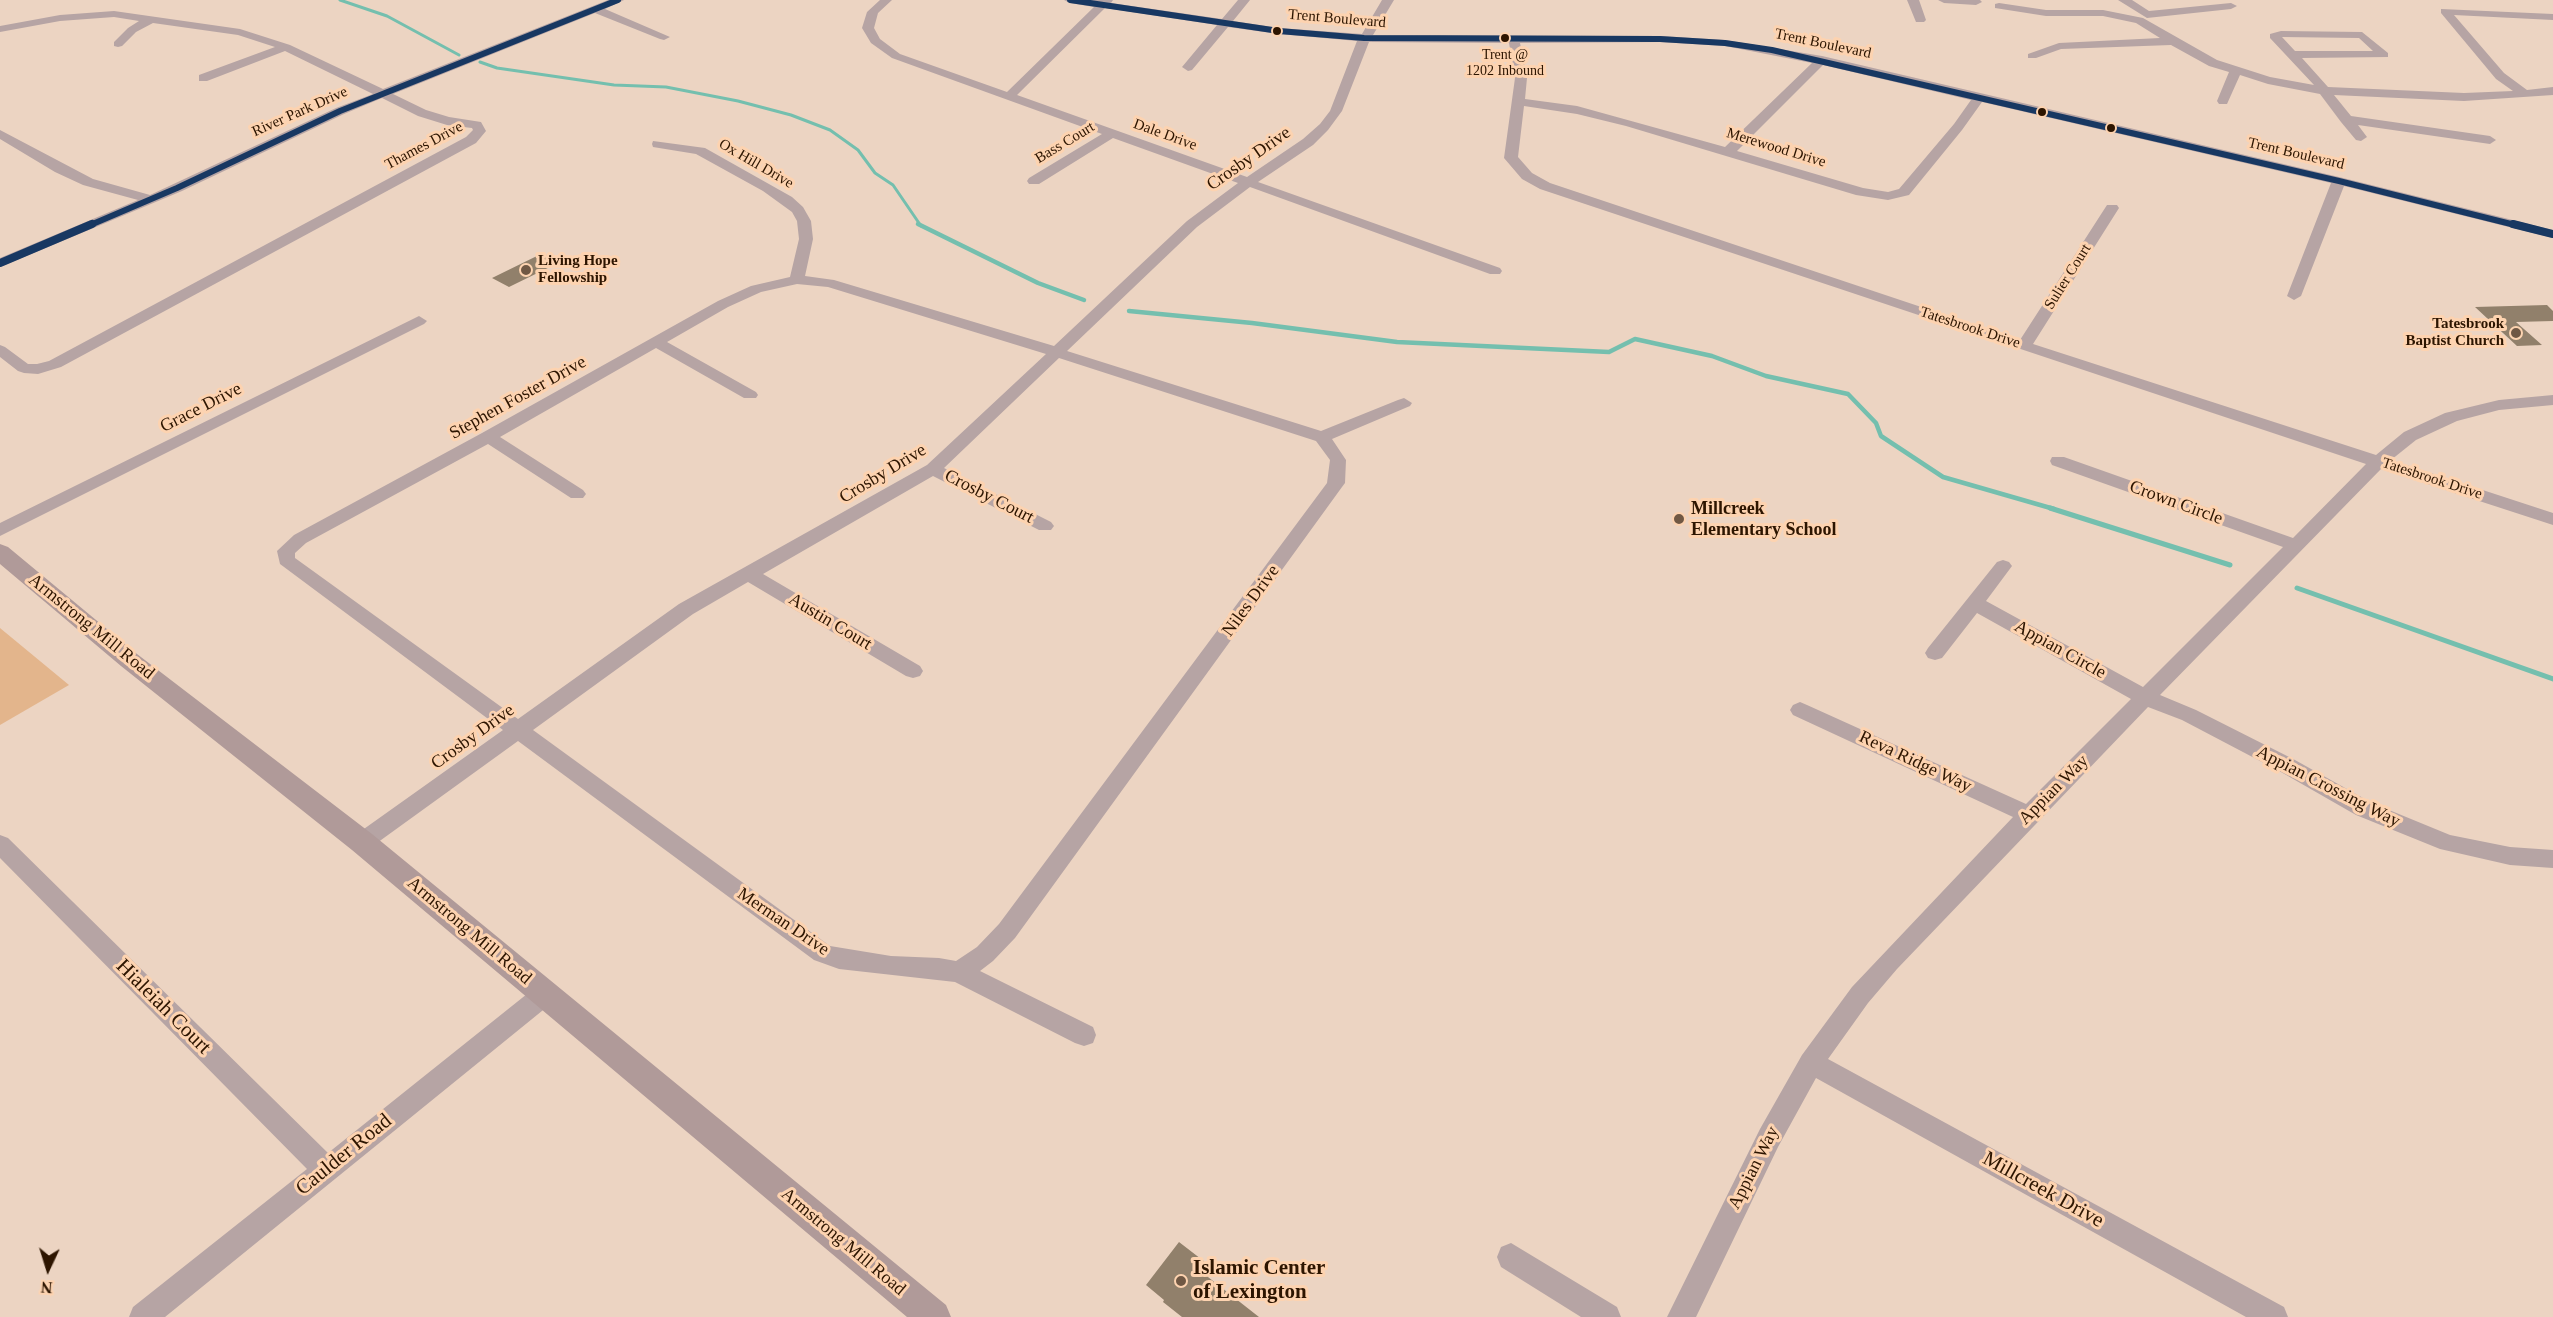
<!DOCTYPE html>
<html>
<head>
<meta charset="utf-8">
<style>
  body { margin:0 }
  #map { position:relative; width:2553px; height:1317px; overflow:hidden; background:#ecd4c2; font-family:"Times New Roman",serif }
  canvas { display:block }
  .north { position:absolute; left:18px; top:1239px; width:60px; height:60px; -webkit-text-stroke:4px #fdd3b0; paint-order:stroke; rotate:184deg; font-size:16px; font-weight:700; line-height:24px; text-align:center; color:#2d1500 }
  .north::after { content:''; display:block; margin:auto; width:21px; height:27px; background:#2d1500; clip-path:polygon(50% 0,100% 100%,50% 72%,0 100%) }
</style>
</head>
<body>
<div id="map">
<canvas width="2553" height="1317"></canvas>
<div class="north">N</div>
</div>
<script>
const c = document.querySelector('canvas').getContext('2d');
c.lineJoin = 'round';
function fill(path, color) { c.fillStyle = color; c.fill(path, 'evenodd'); }
const toPath = rows => new Path2D(rows.map(r => 'M' + r).join(''));
function stroke(path, color, width, dash) { c.strokeStyle = color; c.lineWidth = width; c.lineCap = dash ? 'butt' : 'round'; c.setLineDash(dash || []); c.stroke(path); }
function write(font, color, halo, rows, align = 'center') {
  c.font = font + ' "Times New Roman",serif'; c.lineWidth = 6; c.setLineDash([]); c.textBaseline = 'middle'; c.strokeStyle = halo; c.fillStyle = color; for (const [text, x, y, turn = 0] of rows) {
    c.save(); c.translate(x, y); c.rotate((+turn || 0) * Math.PI / 180); c.textAlign = isNaN(turn) ? turn : align; if (halo) c.strokeText(text, 0, 0); c.fillText(text, 0, 0); c.restore();
  }
}
fill(toPath([
  [0,628,69,685,0,725]
]), '#e3b58c');
stroke(toPath([
  [340,0,387,16,459,55],
  [480,62,497,68,614,85,666,87,738,101,791,115,830,130,858,150,875,173,893,185,921,226]
]), '#74bfae', 3);
stroke(toPath([
  [918,224,1038,283,1084,300],
  [1129,311,1252,323,1397,342,1609,352,1635,339,1712,356,1766,376,1848,394,1876,423,1881,436,1943,477,2054,509]
]), '#74bfae', 4.5);
stroke(toPath([
  [2050,508,2230,565],
  [2297,588,2553,679]
]), '#74bfae', 5);
fill(toPath([
  [543,253,560,262,509,287,492,278],
  [2547,305,2553,311,2553,321,2516,322,2542,345,2517,346,2475,307],
  [1179,1242,1214,1269,1208,1277,1259,1317,1182,1317,1163,1302,1164,1300,1146,1285]
]), '#91806b');
fill(toPath([
  [608,0,624,0,605,9,670,37,664,40,660,39,595,13,393,94,426,110,449,117,481,122,486,131,476,143,61,367,38,374,24,373,18,371,0,357,0,345,5,347,28,364,37,364,49,361,466,137,473,130,472,128,447,125,418,116,382,98,344,114,182,191,0,267,0,258,138,200,83,185,55,172,0,139,0,130,93,179,150,195,336,108,373,94,285,51,207,81,199,81,199,75,275,47,238,35,153,23,136,32,122,46,118,47,114,46,114,42,128,28,139,21,114,17,60,21,0,32,0,26,60,15,114,11,240,29,290,45,383,89,608,0],
  [880,0,892,0,878,13,874,28,880,39,900,54,1007,92,1094,7,1070,3,1064,0,1113,0,1111,3,1222,19,1238,0,1250,0,1233,21,1279,28,1362,34,1382,0,1394,0,1373,35,1660,36,1725,40,1822,56,2339,177,2553,230,2553,238,2344,186,2301,296,2294,300,2287,296,2331,183,1982,102,1962,130,1909,195,1888,200,1856,195,1626,126,1577,114,1524,106,1518,157,1532,173,1550,183,2020,340,2107,205,2117,205,2119,208,2033,344,2376,455,2404,432,2445,413,2499,400,2553,395,2553,405,2499,410,2457,421,2416,440,2391,460,2553,513,2553,525,2381,469,2160,695,2196,710,2295,760,2372,803,2450,835,2510,847,2553,850,2553,868,2510,865,2440,849,2356,815,2281,772,2182,720,2148,707,1897,969,1868,1003,1828,1059,2284,1307,2288,1317,2246,1317,1816,1078,1778,1147,1696,1317,1667,1317,1760,1129,1802,1055,1852,987,2013,817,1793,715,1790,710,1793,705,1800,702,1807,705,2026,804,2131,699,1977,613,1942,658,1935,660,1928,658,1925,653,1928,648,1997,562,2003,560,2009,562,2012,566,1986,601,2143,687,2283,547,2052,465,2050,461,2052,457,2064,457,2293,538,2366,464,1540,189,1522,179,1504,158,1515,78,1509,43,1369,42,1342,111,1328,130,1313,145,1258,182,1500,268,1502,271,1500,274,1490,274,1250,187,1197,227,1067,351,1321,431,1398,400,1404,398,1412,403,1410,406,1332,439,1346,460,1345,483,1342,487,1015,938,993,961,980,971,1093,1027,1096,1035,1093,1043,1084,1046,1075,1043,955,982,839,969,814,960,518,741,370,848,362,851,354,848,351,842,354,836,503,730,280,564,277,551,294,535,482,433,718,301,751,286,790,277,799,239,797,221,792,212,763,191,696,154,653,147,652,144,653,141,705,148,792,197,803,207,811,221,813,239,805,276,834,280,1054,346,1187,221,1238,183,1113,138,1039,184,1029,184,1027,181,1029,178,1102,134,892,58,871,43,862,28,867,12,880,0],
  [1105,8,1217,25,1182,67,1188,71,1192,70,1228,27,1279,34,1357,41,1330,111,1320,124,1303,139,1247,177,1017,95,1105,8],
  [1660,42,1725,46,1812,63,1725,147,1577,106,1525,99,1527,78,1520,43,1660,42],
  [1823,65,1971,100,1954,124,1899,189,1888,192,1863,188,1737,151,1823,65],
  [797,284,828,287,1046,354,927,465,679,604,518,719,295,558,295,553,306,543,488,444,571,498,583,498,586,494,583,490,500,437,656,348,744,398,756,398,758,395,756,392,667,342,728,307,761,292,797,284],
  [1059,358,1316,441,1330,460,1327,483,999,924,977,947,956,961,939,958,891,956,830,946,533,730,693,614,748,582,906,676,913,678,920,676,923,671,920,666,763,574,933,476,1039,530,1051,530,1054,526,1051,522,944,468,1059,358],
  [1907,0,1919,0,1926,20,1924,22,1916,22,1907,0],
  [1938,0,1980,0,1982,2,1976,5,1944,3,1938,0],
  [2118,0,2132,0,2149,11,2231,3,2237,6,2231,9,2147,18,2118,0],
  [1999,3,2046,10,2103,10,2143,18,2217,60,2270,77,2314,85,2270,38,2270,34,2281,31,2362,32,2388,53,2388,57,2302,58,2328,87,2464,93,2513,91,2496,79,2441,13,2441,9,2553,14,2553,20,2454,15,2504,73,2527,90,2553,87,2553,95,2464,101,2334,95,2351,116,2490,136,2496,140,2490,144,2358,125,2367,137,2361,141,2356,140,2341,122,2320,94,2268,84,2240,75,2227,104,2219,104,2217,101,2229,72,2209,66,2171,45,2061,49,2036,58,2028,58,2028,54,2059,43,2160,38,2136,23,2103,16,2046,16,1995,8,1995,4,1999,3],
  [2282,37,2359,38,2373,51,2295,51,2282,37],
  [419,316,427,321,424,324,0,536,0,523,419,316],
  [0,835,8,838,328,1153,537,986,545,983,553,986,557,994,553,1002,165,1317,129,1317,133,1307,307,1169,0,858,0,835],
  [1511,1243,1617,1307,1621,1317,1581,1317,1501,1267,1497,1257,1501,1247,1511,1243]
]), '#b6a4a4');
fill(toPath([
  [0,544,8,547,137,654,372,834,946,1305,951,1317,907,1317,352,850,121,666,0,564,0,544]
]), '#b09a99');
stroke(toPath([
  [1070,0,1279,31,1364,38,1660,39,1725,43,1772,50,2339,181,2519,226],
  [88,226,177,188,340,111,618,0]
]), '#183862', 6);
stroke(toPath([
  [2513,224,2553,234],
  [0,263,92,224]
]), '#183862', 8);
for (const [x, y, r, color] of [
  [1277,31,5,"#2d1500"],
  [1505,38,5,"#2d1500"],
  [2042,112,5,"#2d1500"],
  [2111,128,5,"#2d1500"],
  [526,270,6,"#705844"],
  [2516,333,6,"#705844"],
  [1679,519,6,"#705844"],
  [1181,1281,6,"#705844"]
]) { const dot = new Path2D(); dot.arc(x, y, r, 0, 2 * Math.PI); c.fillStyle = color; c.fill(dot); stroke(dot, '#fdd3b0', 2); }
write('14px', '#2d1500', '#fdd3b0', [
  ["Trent @",1505,55],
  ["1202 Inbound",1505,71]
]);
write('15px', '#2d1500', '#fdd3b0', [
  ["Trent Boulevard",1337,19,5],
  ["Trent Boulevard",1823,44,12],
  ["River Park Drive",300,112,-24],
  ["Dale Drive",1165,135,20],
  ["Bass Court",1065,143,-31],
  ["Thames Drive",424,146,-28],
  ["Merewood Drive",1776,148,17],
  ["Trent Boulevard",2296,154,13],
  ["Ox Hill Drive",756,164,30],
  ["Sulier Court",2068,277,-58],
  ["Tatesbrook Drive",1970,328,18],
  ["Tatesbrook Drive",2432,479,18]
]);
write('bold 15px', '#2d1500', '#fdd3b0', [
  ["Living Hope",538,261],
  ["Fellowship",538,278],
  ["Tatesbrook",2504,324,"right"],
  ["Baptist Church",2504,341,"right"]
], 'left');
write('18px', '#2d1500', '#fdd3b0', [
  ["Crosby Drive",1249,159,-35],
  ["Stephen Foster Drive",518,398,-29],
  ["Grace Drive",201,408,-27],
  ["Crosby Drive",883,474,-31],
  ["Crosby Court",989,497,27],
  ["Crown Circle",2176,503,20],
  ["Niles Drive",1251,601,-54],
  ["Austin Court",830,622,31],
  ["Armstrong Mill Road",91,627,39],
  ["Appian Circle",2060,650,29],
  ["Crosby Drive",473,737,-36],
  ["Reva Ridge Way",1915,762,25],
  ["Appian Crossing Way",2328,787,27],
  ["Appian Way",2054,790,-45],
  ["Merman Drive",783,922,34],
  ["Armstrong Mill Road",469,931,40],
  ["Appian Way",1754,1168,-63],
  ["Armstrong Mill Road",843,1242,40]
]);
write('bold 18px', '#2d1500', '#fdd3b0', [
  ["Millcreek",1691,509],
  ["Elementary School",1691,530]
], 'left');
write('21px', '#2d1500', '#fdd3b0', [
  ["Hialeiah Court",163,1007,45],
  ["Caulder Road",344,1155,-39],
  ["Millcreek Drive",2043,1190,29]
]);
write('bold 21px', '#2d1500', '#fdd3b0', [
  ["Islamic Center",1193,1269],
  ["of Lexington",1193,1293]
], 'left');
</script>
</body>
</html>
